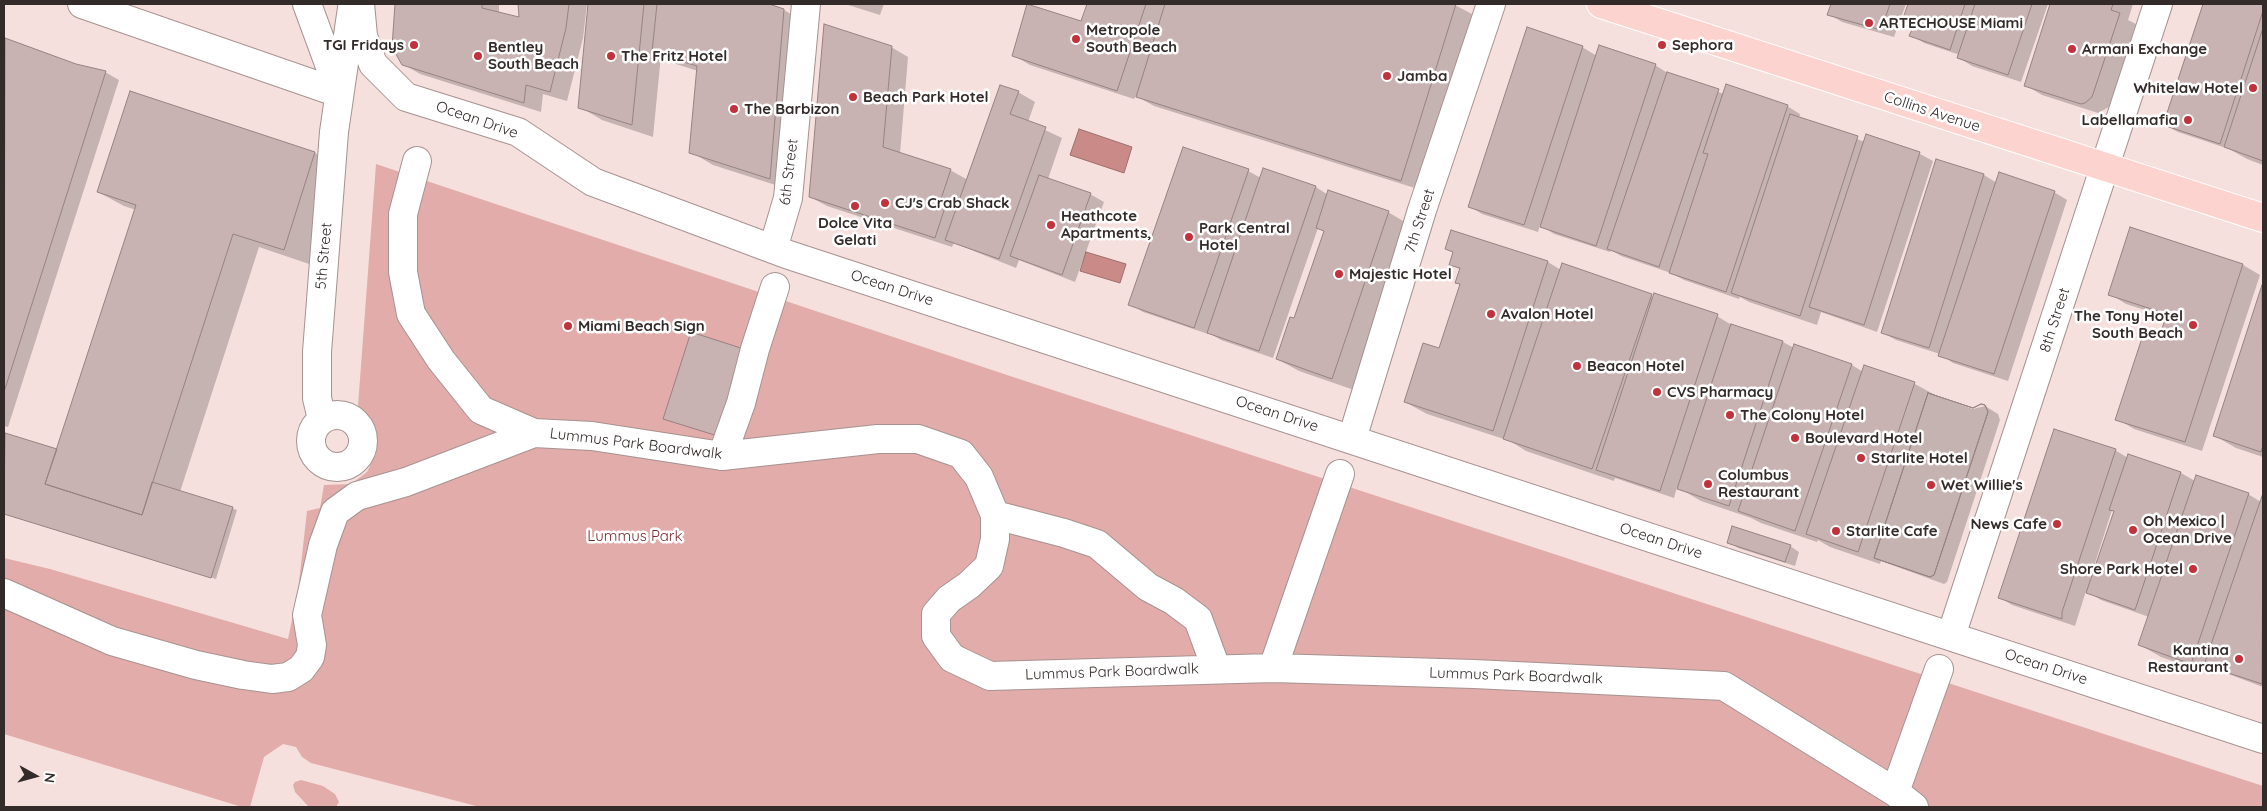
<!DOCTYPE html>
<html>
<head>
<meta charset="utf-8">
<style>
  body { margin:0 }
  #map { position:relative; width:2267px; height:811px; overflow:hidden; background:#f6e0de; font-family:Quicksand,sans-serif }
  canvas { display:block }
  .frame { position:absolute; inset:0; border:5px solid #332b2a; pointer-events:none }
  .north { position:absolute; left:10px; top:751px; width:50px; height:50px; -webkit-text-stroke:4px #fff; paint-order:stroke; rotate:97deg; font-size:14px; font-weight:700; line-height:20px; text-align:center; color:#332b2a }
  .north::after { content:''; display:block; margin:auto; width:18px; height:22px; background:#332b2a; clip-path:polygon(50% 0,100% 100%,50% 72%,0 100%) }
</style>
</head>
<body>
<div id="map">
<canvas width="2267" height="811"></canvas>
<div class="frame"></div>
<div class="north">N</div>
</div>
<script>
const c = document.querySelector('canvas').getContext('2d');
c.lineJoin = 'round';
function fill(path, color) { c.fillStyle = color; c.fill(path, 'evenodd'); }
const toPath = rows => new Path2D(rows.map(r => 'M' + r).join(''));
function stroke(path, color, width, dash) { c.strokeStyle = color; c.lineWidth = width; c.lineCap = dash ? 'butt' : 'round'; c.setLineDash(dash || []); c.stroke(path); }
function write(font, color, halo, rows, align = 'center') {
  c.font = font + ' Quicksand,sans-serif'; c.lineWidth = 5; c.setLineDash([]); c.textBaseline = 'middle'; c.strokeStyle = halo; c.fillStyle = color; for (const [text, x, y, turn = 0] of rows) {
    c.save(); c.translate(x, y); c.rotate((+turn || 0) * Math.PI / 180); c.textAlign = isNaN(turn) ? turn : align; if (halo) c.strokeText(text, 0, 0); c.fillText(text, 0, 0); c.restore();
  }
}
fill(toPath([
  [376,164,1010,376,2263,786,2263,807,480,807,311,763,302,757,296,747,283,744,264,757,250,807,242,807,4,734,4,558,50,569,288,639,298,591,307,511,320,508,324,485,351,484,367,472,376,454,376,437,372,422,358,406],
  [301,780,323,786,335,794,339,802,336,807,308,806,295,792,293,785,295,782]
]), '#e1aca9');
const water = toPath([
  [1079,129,1132,147,1124,173,1070,155,1079,129],
  [1086,252,1126,264,1120,283,1080,271,1086,252]
]);
fill(water, '#ca8a88');
stroke(water, '#9d6e6c', 1);
fill(toPath([
  [397,4,499,4,499,13,520,18,520,4,587,4,583,38,567,101,543,94,541,112,420,74,403,64,393,47],
  [590,4,764,4,784,10,806,23,791,190,713,165,691,152,698,71,676,64,661,55,653,137,602,120,580,107],
  [845,4,884,4,880,15],
  [1088,4,1453,4,1472,14,1418,189,1154,106,1136,96,1134,99,1030,65,1013,55,1081,23],
  [1832,4,1906,4,1894,37,1842,22,1829,14],
  [1909,4,2048,4,2021,82,1972,66,1959,58,1960,55,1924,43,1911,35,1913,29,1903,23],
  [2052,4,2133,4,2128,20,2136,24,2109,107,2098,113,2042,95,2025,85],
  [2205,4,2263,4,2263,165,2247,159,2229,149,2178,132,2165,125],
  [5,39,76,65,105,72,119,80,8,427,4,426],
  [891,47,908,57,900,154,950,170,968,180,1018,92,1035,102,1028,122,1062,138,1048,179,1090,194,1104,202,1075,282,1019,260,1016,268,954,243,952,247,827,206,810,197],
  [1582,47,1597,56,1655,65,1669,74,1724,94,1787,106,1800,114,1799,118,1865,142,1867,136,1920,154,1933,161,1877,332,1821,312,1817,325,1749,302,1740,297,1739,299,1684,280,1671,273,1621,256,1611,250,1610,252,1554,234,1540,225,1538,232,1482,214,1469,206],
  [315,153,340,168,309,264,259,247,180,492,237,510,216,579,4,514,4,442,6,435,57,451,136,210,124,206,98,192],
  [1937,161,1984,175,1997,183,2054,192,2067,200,2008,381,1953,363,1940,354,1896,340,1883,333],
  [1248,171,1261,178,1316,187,1328,195,1388,212,1410,225,1354,390,1299,371,1277,359,1295,320,1325,232,1318,228,1273,358,1221,340,1209,333,1208,334,1143,312,1130,304],
  [2131,228,2243,265,2260,275,2202,451,2134,429,2117,419,2159,342,2167,317,2126,304,2110,294],
  [1452,231,1548,262,1561,270,1717,316,1730,324,1783,342,1794,348,1795,346,1852,365,1863,372,1865,367,1915,384,1937,396,1973,409,1985,406,1998,414,2000,420,1947,582,1944,584,1881,561,1880,564,1830,547,1818,540,1817,542,1761,523,1751,518,1701,501,1677,487,1674,498,1615,478,1614,481,1526,451,1510,441,1427,414,1405,402,1440,350,1461,284,1457,282,1461,270,1450,264,1454,253,1447,249],
  [2263,286,2263,457,2236,448,2215,436],
  [2115,450,2128,458,2129,455,2181,473,2195,481,2248,494,2261,502,2263,498,2263,687,2215,669,2213,675,2161,657,2140,645,2149,617,2101,600,2086,591,2075,626,2012,605,1999,597],
  [2112,510,2116,512,2092,580,2090,579],
  [1729,542,1790,546,1799,552,1795,566,1738,548]
]), '#0003');
const building = toPath([
  [395,4,482,4,482,8,519,17,518,4,569,4,566,28,550,92,526,85,524,103,402,65,392,47,395,4],
  [588,4,644,4,632,125,578,108,588,4],
  [657,4,769,4,784,9,770,179,689,153,697,66,652,52,657,4],
  [1027,4,1081,21,1087,4,1146,4,1117,91,1012,56,1027,4],
  [1165,4,1456,4,1401,181,1136,97,1165,4],
  [1831,4,1890,4,1881,30,1827,15,1831,4],
  [1908,4,1965,4,1950,50,1909,36,1913,27,1901,24,1908,4],
  [1975,4,2032,4,2008,75,1957,58,1975,4],
  [2050,4,2113,4,2111,10,2120,13,2092,97,2085,103,2081,104,2024,86,2050,4],
  [2203,4,2263,4,2263,11,2220,144,2163,125,2203,4],
  [824,24,892,46,883,147,951,169,941,199,947,201,935,238,809,197,824,24],
  [1527,27,1583,46,1524,225,1468,207,1527,27],
  [2263,28,2263,161,2224,147,2263,28],
  [5,38,76,64,106,71,4,392,5,38],
  [1599,45,1656,64,1596,246,1540,227,1599,45],
  [1667,72,1719,89,1659,267,1607,249,1667,72],
  [1726,84,1788,105,1726,292,1669,273,1708,154,1703,153,1726,84],
  [1000,85,1019,91,1010,114,1046,127,999,259,945,240,1000,85],
  [130,91,315,152,284,250,233,234,142,515,45,484,136,205,97,192,130,91],
  [1790,114,1858,136,1800,316,1731,293,1790,114],
  [1866,134,1920,152,1864,325,1809,307,1866,134],
  [1183,147,1249,169,1194,328,1128,305,1183,147],
  [1936,159,1984,174,1929,348,1881,333,1936,159],
  [1263,168,1316,186,1259,351,1207,333,1263,168],
  [1999,172,2055,191,1994,374,1938,356,1999,172],
  [1039,175,1091,193,1062,275,1010,256,1039,175],
  [1328,190,1389,211,1332,379,1276,359,1290,317,1294,318,1324,231,1316,228,1328,190],
  [2130,227,2243,264,2185,442,2115,420,2143,335,2158,340,2167,314,2108,295,2130,227],
  [1451,230,1548,261,1493,431,1404,402,1423,343,1439,348,1460,284,1455,283,1460,268,1449,265,1453,252,1445,249,1451,230],
  [1562,263,1652,294,1592,469,1503,439,1562,263],
  [2262,285,2263,445,2261,452,2213,436,2262,285],
  [1654,293,1718,314,1660,491,1596,470,1654,293],
  [1731,324,1783,341,1729,506,1677,489,1731,324],
  [691,332,747,350,721,437,663,419,691,332],
  [1794,344,1852,364,1795,531,1738,511,1794,344],
  [1864,365,1915,382,1858,552,1806,534,1864,365],
  [1928,393,1973,408,1981,404,1985,405,1988,412,1934,575,1930,577,1874,558,1928,393],
  [1928,393,1973,408,1981,404,1985,405,1988,412,1934,575,1930,577,1874,558,1928,393],
  [2054,429,2116,449,2062,612,2062,619,1998,598,2054,429],
  [5,433,57,449,45,484,142,515,152,482,233,507,211,578,4,514,5,433],
  [2128,454,2181,472,2135,610,2086,593,2114,511,2109,510,2128,454],
  [2196,475,2249,493,2191,664,2138,645,2196,475],
  [2262,496,2263,497,2262,684,2204,665,2262,496],
  [1732,526,1791,545,1785,562,1727,543,1732,526]
]);
fill(building, '#c8b3b2');
stroke(building, '#968281', 1);
const minor = toPath([
  [82,4,339,93],
  [307,4,339,91],
  [360,4,363,36,373,64,406,97,518,132,593,182,786,254,2263,739],
  [417,161,403,214,403,272,411,314,441,360,481,410,534,433,592,436,722,456,878,439,918,439,961,454,979,477,995,515,995,539,989,566,969,585,949,599,936,614,936,636,952,658,990,676,1273,668,1474,674,1724,686,1895,792,1914,807],
  [773,249,788,198,806,4],
  '311 441a26 26 0 1 1 52 0a26 26 0 1 1-52 0Z',
  [322,419,317,398,317,352,334,132,352,8],
  [1352,439,1422,210,1491,4],
  [722,456,741,403,755,349,775,287],
  [995,515,1064,533,1097,544,1148,587,1174,601,1198,619,1216,668],
  [4,593,112,641,196,665,243,675,272,679,288,677,301,669,310,657,312,645,307,615,323,545,335,512,357,496,406,482,534,433],
  [1951,636,2158,4],
  [1273,668,1340,474],
  [1895,792,1939,669]
]);
const major = toPath([
  [1601,4,2263,218]
]);
stroke(minor, '#a79291', 30);
stroke(major, '#fff', 30);
stroke(minor, '#fff', 28);
stroke(major, '#fdd3d0', 28);
for (const [x, y, r, color] of [
  [1869,23,5,"#c2323c"],
  [1076,39,5,"#c2323c"],
  [414,45,5,"#c2323c"],
  [1662,45,5,"#c2323c"],
  [2072,49,5,"#c2323c"],
  [478,56,5,"#c2323c"],
  [611,56,5,"#c2323c"],
  [1387,76,5,"#c2323c"],
  [2253,88,5,"#c2323c"],
  [853,97,5,"#c2323c"],
  [734,109,5,"#c2323c"],
  [2188,120,5,"#c2323c"],
  [885,203,5,"#c2323c"],
  [855,206,5,"#c2323c"],
  [1051,225,5,"#c2323c"],
  [1189,237,5,"#c2323c"],
  [1339,274,5,"#c2323c"],
  [1491,314,5,"#c2323c"],
  [2193,325,5,"#c2323c"],
  [568,326,5,"#c2323c"],
  [1577,366,5,"#c2323c"],
  [1657,392,5,"#c2323c"],
  [1730,415,5,"#c2323c"],
  [1795,438,5,"#c2323c"],
  [1861,458,5,"#c2323c"],
  [1708,484,5,"#c2323c"],
  [1931,485,5,"#c2323c"],
  [2057,524,5,"#c2323c"],
  [2133,530,5,"#c2323c"],
  [1836,531,5,"#c2323c"],
  [2193,569,5,"#c2323c"],
  [2239,659,5,"#c2323c"]
]) { const dot = new Path2D(); dot.arc(x, y, r, 0, 2 * Math.PI); c.fillStyle = color; c.fill(dot); stroke(dot, '#fff', 2); }
write('bold 15px', '#332b2a', '#fff', [
  ["ARTECHOUSE Miami",1879,23],
  ["Metropole",1086,30],
  ["South Beach",1086,47],
  ["TGI Fridays",404,45,"right"],
  ["Sephora",1672,45],
  ["Bentley",488,47],
  ["South Beach",488,64],
  ["Armani Exchange",2082,49],
  ["The Fritz Hotel",621,56],
  ["Jamba",1397,76],
  ["Whitelaw Hotel",2243,88,"right"],
  ["Beach Park Hotel",863,97],
  ["The Barbizon",744,109],
  ["Labellamafia",2178,120,"right"],
  ["CJ's Crab Shack",895,203],
  ["Heathcote",1061,216],
  ["Apartments,",1061,233],
  ["Dolce Vita",855,223,"center"],
  ["Gelati",855,240,"center"],
  ["Park Central",1199,228],
  ["Hotel",1199,245],
  ["Majestic Hotel",1349,274],
  ["Avalon Hotel",1501,314],
  ["The Tony Hotel",2183,316,"right"],
  ["South Beach",2183,333,"right"],
  ["Miami Beach Sign",578,326],
  ["Beacon Hotel",1587,366],
  ["CVS Pharmacy",1667,392],
  ["The Colony Hotel",1740,415],
  ["Boulevard Hotel",1805,438],
  ["Starlite Hotel",1871,458],
  ["Columbus",1718,475],
  ["Restaurant",1718,492],
  ["Wet Willie's",1941,485],
  ["Oh Mexico |",2143,521],
  ["Ocean Drive",2143,538],
  ["News Cafe",2047,524,"right"],
  ["Starlite Cafe",1846,531],
  ["Shore Park Hotel",2183,569,"right"],
  ["Kantina",2229,650,"right"],
  ["Restaurant",2229,667,"right"]
], 'left');
write('15px', '#332b2a', '#fff', [
  ["Collins Avenue",1932,112,18],
  ["Ocean Drive",477,120,19],
  ["6th Street",789,172,-83],
  ["7th Street",1420,221,-72],
  ["5th Street",324,256,-85],
  ["Ocean Drive",892,288,18],
  ["8th Street",2055,320,-72],
  ["Ocean Drive",1277,414,18],
  ["Lummus Park Boardwalk",636,444,7],
  ["Ocean Drive",1661,541,18],
  ["Ocean Drive",2046,667,18],
  ["Lummus Park Boardwalk",1112,672,-2],
  ["Lummus Park Boardwalk",1516,676,2]
]);
write('15px', '#772a2b', '#fff', [
  ["Lummus Park",635,536]
]);
</script>
</body>
</html>
